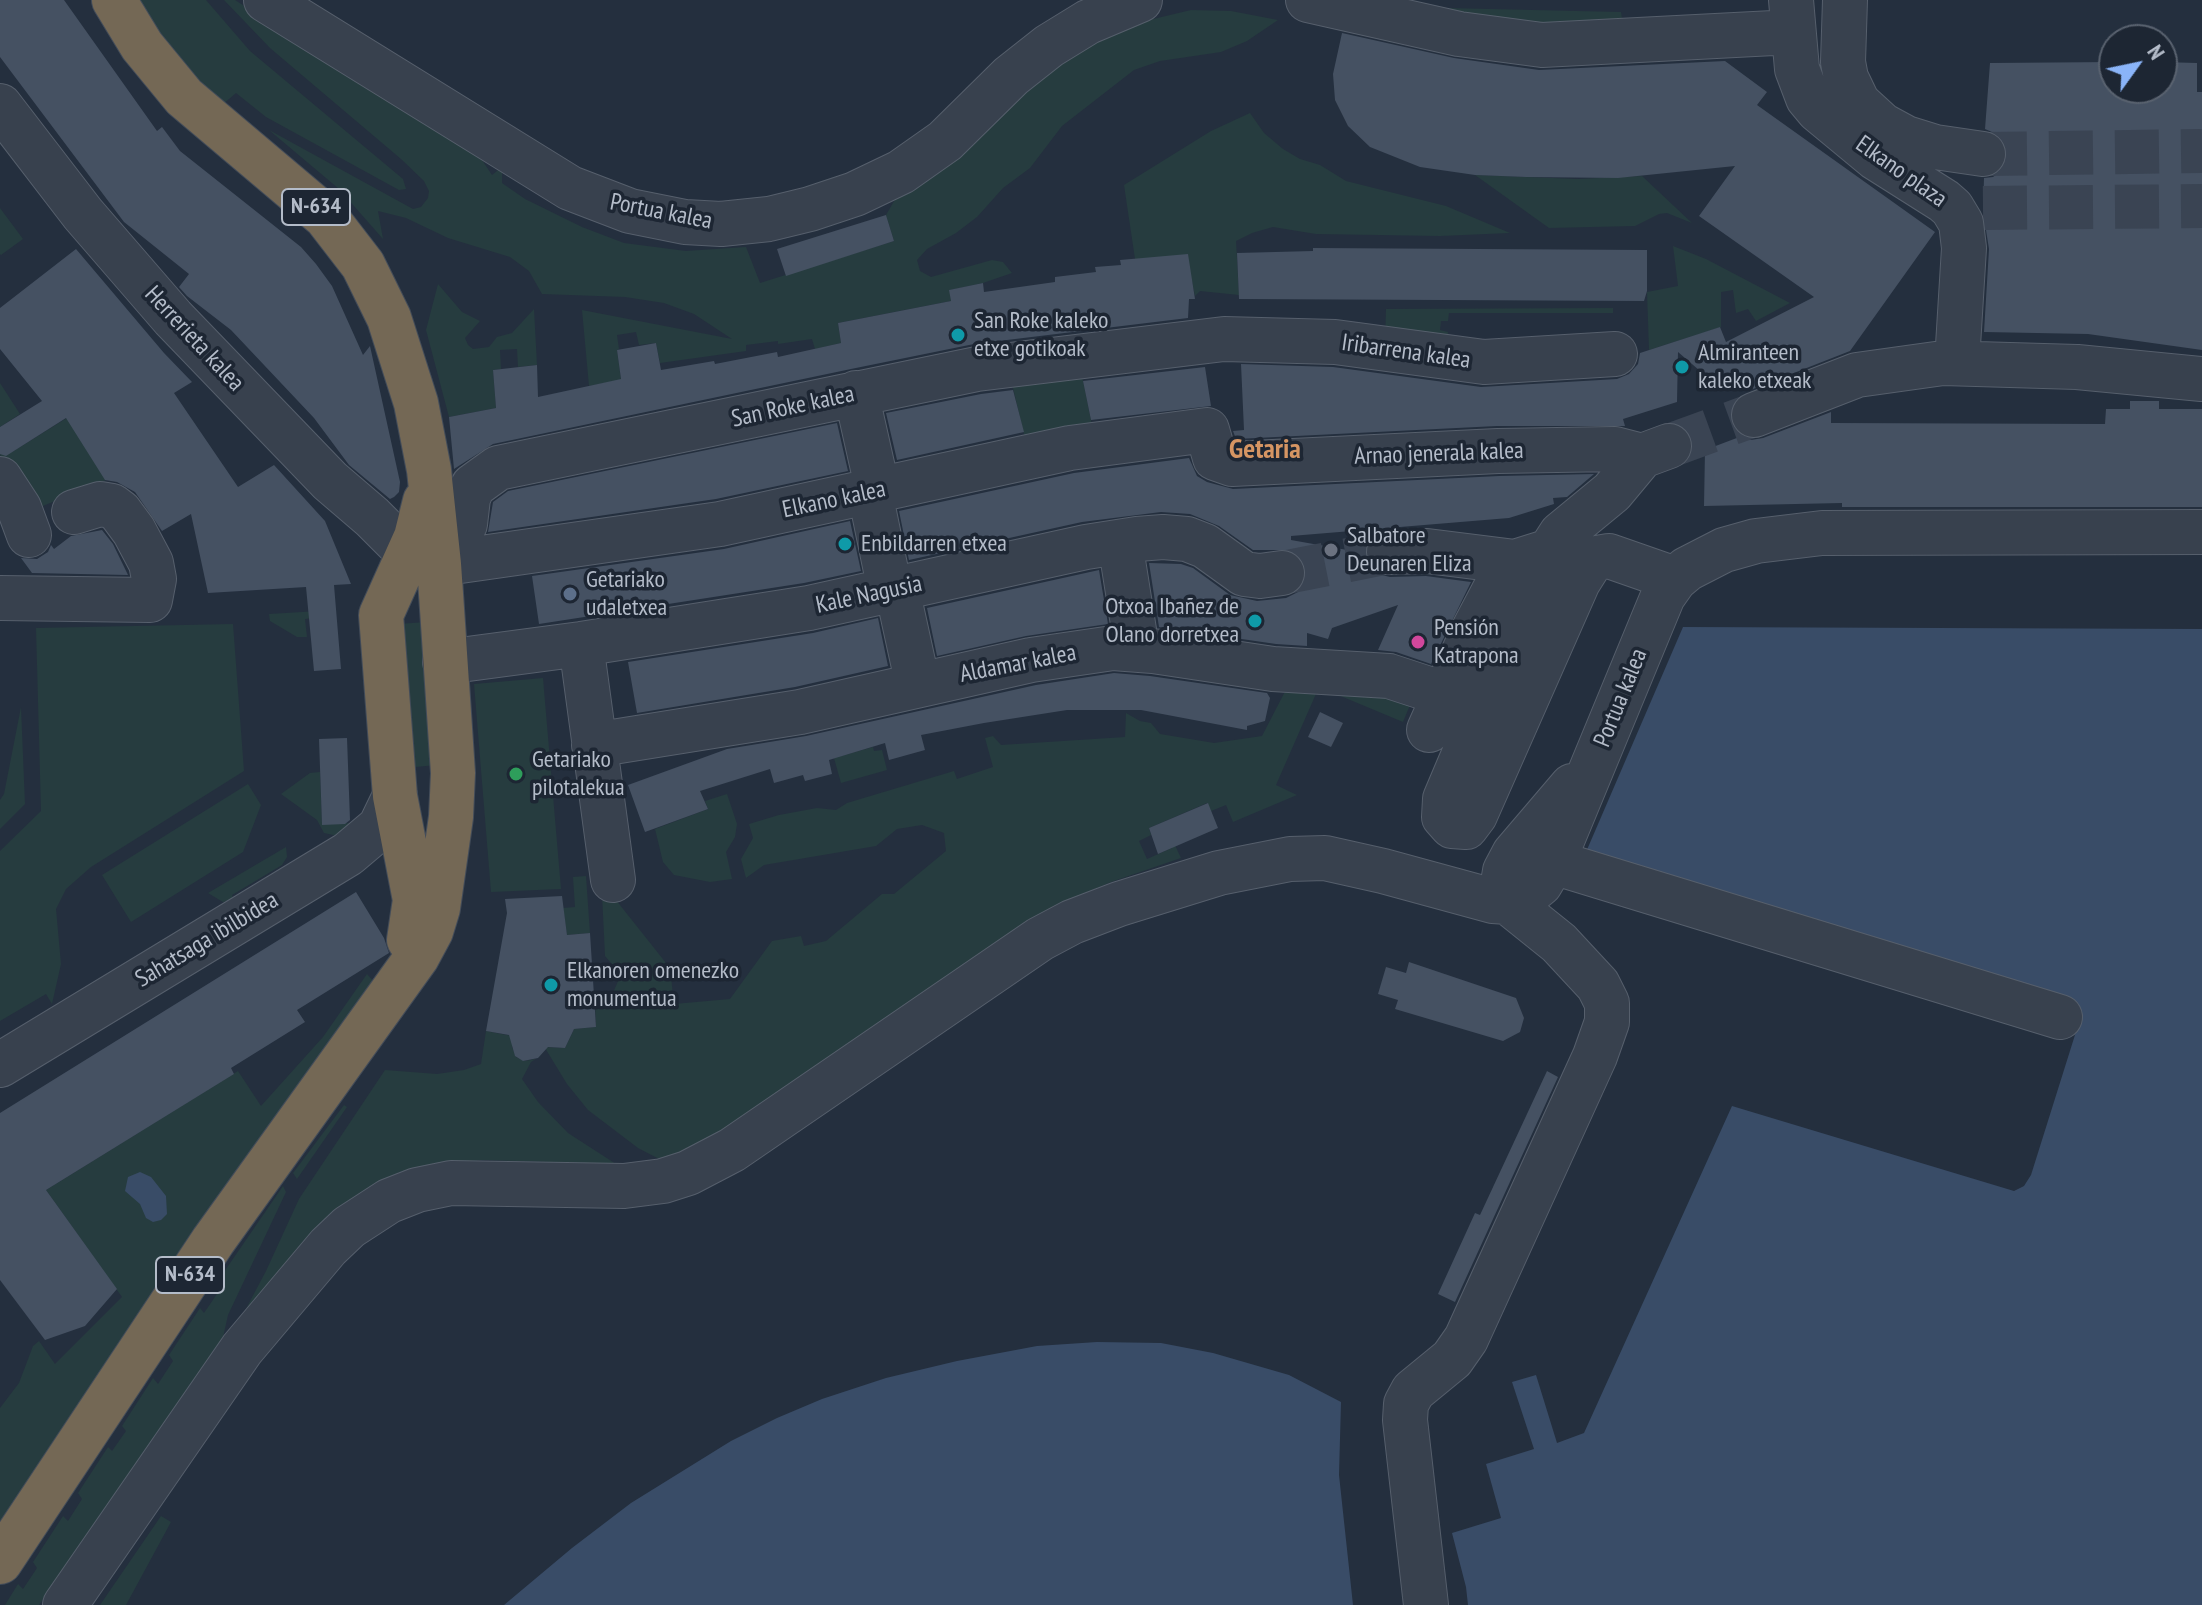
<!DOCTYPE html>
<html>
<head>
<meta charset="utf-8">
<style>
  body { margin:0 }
  #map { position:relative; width:2202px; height:1605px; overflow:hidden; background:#242f3e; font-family:"PT Sans Narrow",sans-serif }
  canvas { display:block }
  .north { position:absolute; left:2098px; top:24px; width:80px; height:80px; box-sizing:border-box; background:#1d2633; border:2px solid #59626f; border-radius:50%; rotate:57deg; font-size:22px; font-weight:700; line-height:32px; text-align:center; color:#b4bcc9 }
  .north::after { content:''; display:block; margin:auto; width:28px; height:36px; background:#8ab4f8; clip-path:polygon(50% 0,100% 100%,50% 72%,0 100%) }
</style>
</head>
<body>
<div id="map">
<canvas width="2202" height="1605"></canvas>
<div class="north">N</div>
</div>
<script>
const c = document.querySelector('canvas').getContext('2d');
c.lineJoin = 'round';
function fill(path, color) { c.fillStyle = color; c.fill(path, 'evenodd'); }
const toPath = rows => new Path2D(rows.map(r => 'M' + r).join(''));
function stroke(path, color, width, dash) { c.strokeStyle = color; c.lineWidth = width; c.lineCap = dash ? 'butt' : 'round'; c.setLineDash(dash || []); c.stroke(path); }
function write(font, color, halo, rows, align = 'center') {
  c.font = font + ' "PT Sans Narrow",sans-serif'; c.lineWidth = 7; c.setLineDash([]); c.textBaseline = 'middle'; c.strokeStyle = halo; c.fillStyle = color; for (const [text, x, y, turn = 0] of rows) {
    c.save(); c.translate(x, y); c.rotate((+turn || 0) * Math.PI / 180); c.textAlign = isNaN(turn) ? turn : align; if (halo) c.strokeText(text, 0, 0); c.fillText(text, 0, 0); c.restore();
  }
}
fill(toPath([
  [133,0,206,0,250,51,403,179,406,189,399,190,266,117,236,93,222,105,202,88],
  [224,0,235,0,480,157,492,175,502,167,502,183,525,199,582,227,624,243,686,251,746,247,760,283,894,241,886,215,897,196,1054,68,1096,41,1145,21,1191,10,1231,11,1278,20,1247,41,1221,52,1160,61,1134,70,1062,126,1030,168,1003,188,977,217,956,233,927,249,917,260,920,271,931,277,992,260,1003,262,1012,273,983,283,950,290,951,301,838,323,841,343,815,349,812,339,778,344,778,341,746,345,746,351,660,363,656,343,639,345,636,332,617,335,619,349,617,350,621,380,589,386,582,310,732,339,694,314,664,303,625,297,542,294,529,271,510,257,448,238,406,218,378,211,383,239,339,189,269,130,413,209,421,207,428,198,429,191,424,181,401,159,270,48],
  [1402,7,1621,12,1623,25,1576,28],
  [1250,113,1264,133,1283,149,1300,159,1320,165,1346,181,1446,206,1510,233,1440,236,1316,234,1273,227,1252,233,1236,241,1239,295,1200,291,1195,296,1192,281,1135,259,1124,185,1211,131],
  [1475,175,1578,179,1642,176,1692,223,1667,213,1659,214,1635,226,1549,228],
  [0,208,23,239,1,255,0,254],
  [1673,246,1706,259,1790,303,1756,321,1748,309,1736,313,1733,290,1721,292,1721,327,1649,350,1647,292,1678,286],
  [438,284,462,312,480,321,465,338,468,345,473,349,489,347,497,337,512,333,534,309,537,365,518,367,517,349,500,350,501,369,493,370,496,408,449,417,426,330],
  [1613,308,1613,313,1449,313,1448,321,1441,321,1440,330,1448,332,1447,349,1385,342,1386,309],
  [1079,361,1094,435,1027,447,1009,371],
  [0,383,20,414,0,427],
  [83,408,85,446,106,480,38,508,14,469,0,455,0,435,12,452],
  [335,610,336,616,305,619,307,637,297,637,270,621,269,614],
  [426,622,437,765,404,768,398,624],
  [233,624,244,771,91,867,66,889,56,909,61,964,52,1004,46,994,0,1021,0,851,41,811,36,628],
  [1293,676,1415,693,1403,722,1319,687,1276,785,1297,795,1233,822,1226,805,1211,811,1207,803,1149,828,1151,835,1139,841,1147,859,1172,848,1169,840,1172,839,1181,858,1111,882,1062,903,727,1129,663,1161,638,1148,588,1110,567,1084,545,1048,540,1056,531,1062,522,1079,538,1102,568,1133,616,1164,483,1160,428,1165,400,1172,390,1177,240,1320,266,1271,299,1199,385,1070,437,1074,464,1070,481,1064,486,1031,512,1036,512,1047,516,1057,524,1061,531,1060,538,1058,544,1047,565,1048,574,1029,596,1027,595,1003,612,995,619,979,617,970,605,956,602,894,612,895,670,968,674,1004,730,999,772,941,801,936,804,946,826,941,882,894,894,894,946,851,944,833,922,825,897,829,876,846,764,865,746,878,741,859,753,838,749,824,779,815,817,808,836,810,847,803,954,771,957,779,993,767,985,738,993,736,1001,745,1125,737,1126,713,1140,721,1151,723,1160,734,1214,743,1262,736],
  [543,678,561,889,491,892,474,684],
  [21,707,25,804,0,829,0,800,4,794],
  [873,747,874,751,882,750,887,770,841,783,834,758],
  [320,772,322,824,350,823,338,836,324,833,317,820,281,794,310,773],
  [248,784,261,805,243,852,131,922,102,875],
  [727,794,737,824,735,837,726,852,732,879,710,882,674,875,663,862,655,829,708,809,705,801],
  [286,847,287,857,282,865,232,895,234,901,223,902,208,893],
  [586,876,590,933,567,935,563,908,575,907,573,877],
  [367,974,375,983,202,1220,0,1522,0,1408,19,1383,33,1346,39,1341,55,1364,122,1297,46,1190,238,1071,261,1106,323,1037],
  [344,1105,347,1107,297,1179,293,1173],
  [283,1186,286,1192,228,1315,222,1342,39,1605,5,1605,18,1584,23,1589,37,1568,33,1562,63,1516,68,1521,82,1499,78,1493,108,1447,112,1451,126,1431,122,1426,153,1378,158,1384,173,1361,169,1355,200,1308,204,1313,219,1291,215,1285],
  [161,1516,171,1522,126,1605,100,1605]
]), '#263c3f');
fill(toPath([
  [1683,627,2202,629,2202,1605,1468,1605,1466,1587,1452,1533,1501,1518,1486,1464,1534,1449,1512,1382,1536,1375,1557,1443,1584,1433,1732,1106,2014,1191,2024,1186,2031,1175,2080,1019,1583,859],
  [140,1172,151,1177,166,1196,167,1214,161,1220,153,1222,146,1218,140,1204,125,1191,128,1177],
  [1097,1342,1161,1343,1213,1353,1289,1375,1341,1402,1339,1475,1353,1605,504,1605,572,1548,631,1503,731,1441,777,1418,822,1399,886,1378,957,1361,1037,1346]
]), '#394c67');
fill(toPath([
  [0,0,64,0,157,131,162,127,180,151,301,247,316,264,332,286,363,355,370,346,400,482,399,492,394,497,390,499,349,465,314,418,231,330,187,296,179,287,189,274,124,222,0,57],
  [1342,33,1454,58,1539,70,1725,61,1767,92,1757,105,1935,232,1850,351,1753,389,1748,380,1721,389,1678,352,1677,402,1623,419,1625,426,1497,426,1236,439,1233,431,1244,430,1241,364,1333,367,1481,387,1617,379,1629,374,1638,364,1640,353,1720,327,1726,342,1814,297,1699,216,1735,166,1618,178,1526,177,1475,175,1420,167,1370,147,1348,126,1335,100,1333,74],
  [2114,62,2114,88,2162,88,2162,62,2197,63,2197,92,2202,92,2202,350,2088,334,1984,332,1989,249,1983,211,1984,178,1993,177,2002,170,2008,157,2006,146,1999,135,1985,129,1990,63],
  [886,215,894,241,786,276,777,249],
  [1313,248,1647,250,1647,291,1644,301,1239,299,1237,253,1313,251],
  [76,249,164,353,192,382,174,393,238,487,274,465,325,521,351,584,334,585,341,669,314,671,306,587,208,593,191,514,162,531,135,492,117,482,105,480,66,418,6,456,0,454,0,427,42,401,0,349,0,308],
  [1188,254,1195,299,1189,299,1188,318,974,344,851,369,493,444,454,469,449,417,496,408,493,370,537,365,538,397,621,379,617,350,656,343,661,370,714,361,715,364,777,352,778,357,841,343,838,323,951,301,949,290,983,283,984,292,1055,282,1055,277,1096,272,1095,267,1121,265,1120,260],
  [1205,367,1211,406,1091,420,1083,381],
  [1013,390,1024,432,897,460,886,413,981,394],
  [2130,401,2159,401,2159,409,2202,409,2202,507,1842,507,1842,503,1704,506,1705,450,1742,436,1751,440,1763,438,1831,412,1831,423,2105,424,2106,409,2130,409],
  [837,423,848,471,716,499,488,532,493,502,508,491],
  [1189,458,1197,476,1207,482,1233,489,1499,476,1594,474,1567,497,1553,498,1554,504,1509,518,1291,536,1291,540,1364,553,1368,566,1378,574,1390,577,1426,576,1471,582,1431,664,1396,652,1378,650,1398,605,1332,628,1328,639,1307,633,1307,646,1276,644,1159,627,1149,563,1181,564,1193,568,1230,595,1257,601,1286,598,1298,592,1305,582,1307,570,1302,558,1292,550,1253,550,1219,526,1190,514,1161,512,1082,522,909,560,899,511,1074,473],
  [850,521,861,571,804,583,539,624,532,576,724,549],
  [102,530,113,544,128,575,32,573,21,558,37,559,48,552,51,545,54,549,71,536],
  [1099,570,1108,624,1026,636,937,656,927,608],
  [878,618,888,666,795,687,637,713,628,662,813,633],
  [1114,673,1150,676,1267,693,1270,698,1265,721,1247,726,1247,730,1141,710,1067,710,984,723,921,735,925,750,889,760,885,743,829,760,832,774,805,781,803,775,774,783,770,769,700,791,708,809,645,832,628,785,727,749,806,736,1036,685],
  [1320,712,1343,723,1331,747,1308,737],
  [347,738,350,820,345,824,322,825,319,739],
  [1208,803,1218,828,1158,854,1149,828],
  [356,892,384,938,389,953,297,1010,305,1022,231,1068,234,1074,46,1190,117,1289,85,1326,45,1340,0,1280,0,1113],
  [562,896,567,935,590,933,596,1027,574,1029,565,1048,548,1047,538,1058,523,1061,515,1056,509,1035,486,1031,507,913,505,899],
  [1409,962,1516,998,1524,1018,1520,1032,1503,1041,1395,1009,1398,1000,1378,994,1386,967,1406,973],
  [1547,1071,1558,1077,1455,1302,1438,1294,1475,1213,1480,1215]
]), '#455162');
stroke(toPath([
  [1983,154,2202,151],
  [1983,208,2202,206],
  [1669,446,1754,415],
  [1282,573,1389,552]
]), '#3a4453', 44, [44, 22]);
const minor = toPath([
  [266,0,570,188,630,211,685,222,721,224,769,219,810,209,855,194,901,172,945,141,1011,76,1049,46,1088,22,1140,0],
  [1308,0,1459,34,1542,45,1793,32],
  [1791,0,1797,69,1808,98,1818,110,1876,158,1944,201,1952,208,1961,223,1964,248,1957,362],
  [1845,0,1843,62,1846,78,1858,103,1882,125,1906,138,1935,147,1983,154],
  [0,106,83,214,173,318,330,481,372,517,409,554],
  [856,393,878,491],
  [1754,415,1857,375,1943,363,2077,367,2202,379],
  [0,479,19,508,29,535],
  [870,493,890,590],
  [1120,542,1137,649],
  [437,548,458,537,465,524,468,498,473,486,498,468,977,369,1224,339,1335,342,1484,362,1615,354],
  [1550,551,1445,799,1444,817,1452,826,1466,827,1475,815,1578,582,1590,563,1597,558,1609,556,1675,579],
  [1389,552,1427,551,1515,562],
  [439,564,720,524,1070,448,1207,430,1215,458,1232,464,1498,451,1615,449,1642,456,1669,446],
  [897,589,918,685],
  [0,598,150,600,154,579,151,563,134,531,120,512,112,506,100,504,74,512],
  [581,644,613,880],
  [445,662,581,644,809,608,1086,547,1137,539,1163,537,1187,539,1205,546,1244,574,1260,576,1282,573],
  [1429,730,1475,627,1503,574,1515,562,1550,551,1561,534,1612,492,1642,456],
  [594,745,800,712,1031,660,1113,648,1153,651,1273,669,1389,676,1444,694],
  [1553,862,2060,1017],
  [0,1065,348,854,380,827,395,796],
  [65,1605,242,1349,328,1247,349,1227,389,1201,417,1190,451,1183,624,1186,663,1181,688,1173,732,1150,1040,939,1072,922,1119,904,1219,873,1290,859,1325,858,1383,871,1493,901,1508,902,1524,897,1540,884,1553,862,1663,596,1675,579,1687,569,1724,550,1756,541,1822,533,2202,532],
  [1426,1605,1405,1420,1406,1404,1413,1391,1452,1359,1466,1339,1595,1056,1607,1022,1607,1003,1598,985,1559,943,1508,902,1503,883,1505,871,1514,854,1572,786]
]);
const highway = toPath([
  [409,940,415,900,395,796,381,615,416,537,425,501],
  [0,1562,213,1241,417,957,431,931,438,908,451,817,453,773,439,564,429,470,416,403,389,318,363,265,326,217,184,97,142,46,114,0]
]);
stroke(minor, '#565f6c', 46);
stroke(highway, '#434c59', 46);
stroke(minor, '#38414e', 44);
stroke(highway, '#746855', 44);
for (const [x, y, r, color] of [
  [958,335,8,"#0f9aa8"],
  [1682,367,8,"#0f9aa8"],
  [845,544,8,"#0f9aa8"],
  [1331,550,8,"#6b7280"],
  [570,594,8,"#5c6f8a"],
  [1255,621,8,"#0f9aa8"],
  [1418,642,8,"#d1479c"],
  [516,774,8,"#2e9e5b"],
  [551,985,8,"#0f9aa8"]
]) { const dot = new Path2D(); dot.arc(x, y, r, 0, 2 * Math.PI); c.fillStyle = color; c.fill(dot); stroke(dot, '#1d2633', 3); }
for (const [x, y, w] of [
  [316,207,68],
  [190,1275,68]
]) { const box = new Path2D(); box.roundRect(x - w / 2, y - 18, w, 36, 6); c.fillStyle = '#1d2633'; c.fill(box); stroke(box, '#b4bcc9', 2); }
write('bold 22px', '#b4bcc9', null, [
  ["N-634",316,207],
  ["N-634",190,1275]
]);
write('24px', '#b4bcc9', '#1d2633', [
  ["Elkano plaza",1901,172,35],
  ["Portua kalea",661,212,11],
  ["Herrerieta kalea",194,339,47],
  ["Iribarrena kalea",1406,352,8],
  ["San Roke kalea",793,407,-12],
  ["Arnao jenerala kalea",1439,454,-2],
  ["Elkano kalea",834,500,-12],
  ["Kale Nagusia",869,595,-12],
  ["Aldamar kalea",1018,664,-11],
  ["Portua kalea",1621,698,-68],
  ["Sahatsaga ibilbidea",207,940,-31]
]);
write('24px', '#b4bcc9', '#1d2633', [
  ["San Roke kaleko",974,321],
  ["etxe gotikoak",974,349],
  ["Almiranteen",1698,353],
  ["kaleko etxeak",1698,381],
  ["Salbatore",1347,536],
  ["Deunaren Eliza",1347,564],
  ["Enbildarren etxea",861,544],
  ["Getariako",586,580],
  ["udaletxea",586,608],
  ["Otxoa Ibañez de",1239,607,"right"],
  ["Olano dorretxea",1239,635,"right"],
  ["Pensión",1434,628],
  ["Katrapona",1434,656],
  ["Getariako",532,760],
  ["pilotalekua",532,788],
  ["Elkanoren omenezko",567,971],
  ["monumentua",567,999]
], 'left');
write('bold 28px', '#d59563', '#1d2633', [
  ["Getaria",1265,450]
]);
</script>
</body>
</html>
